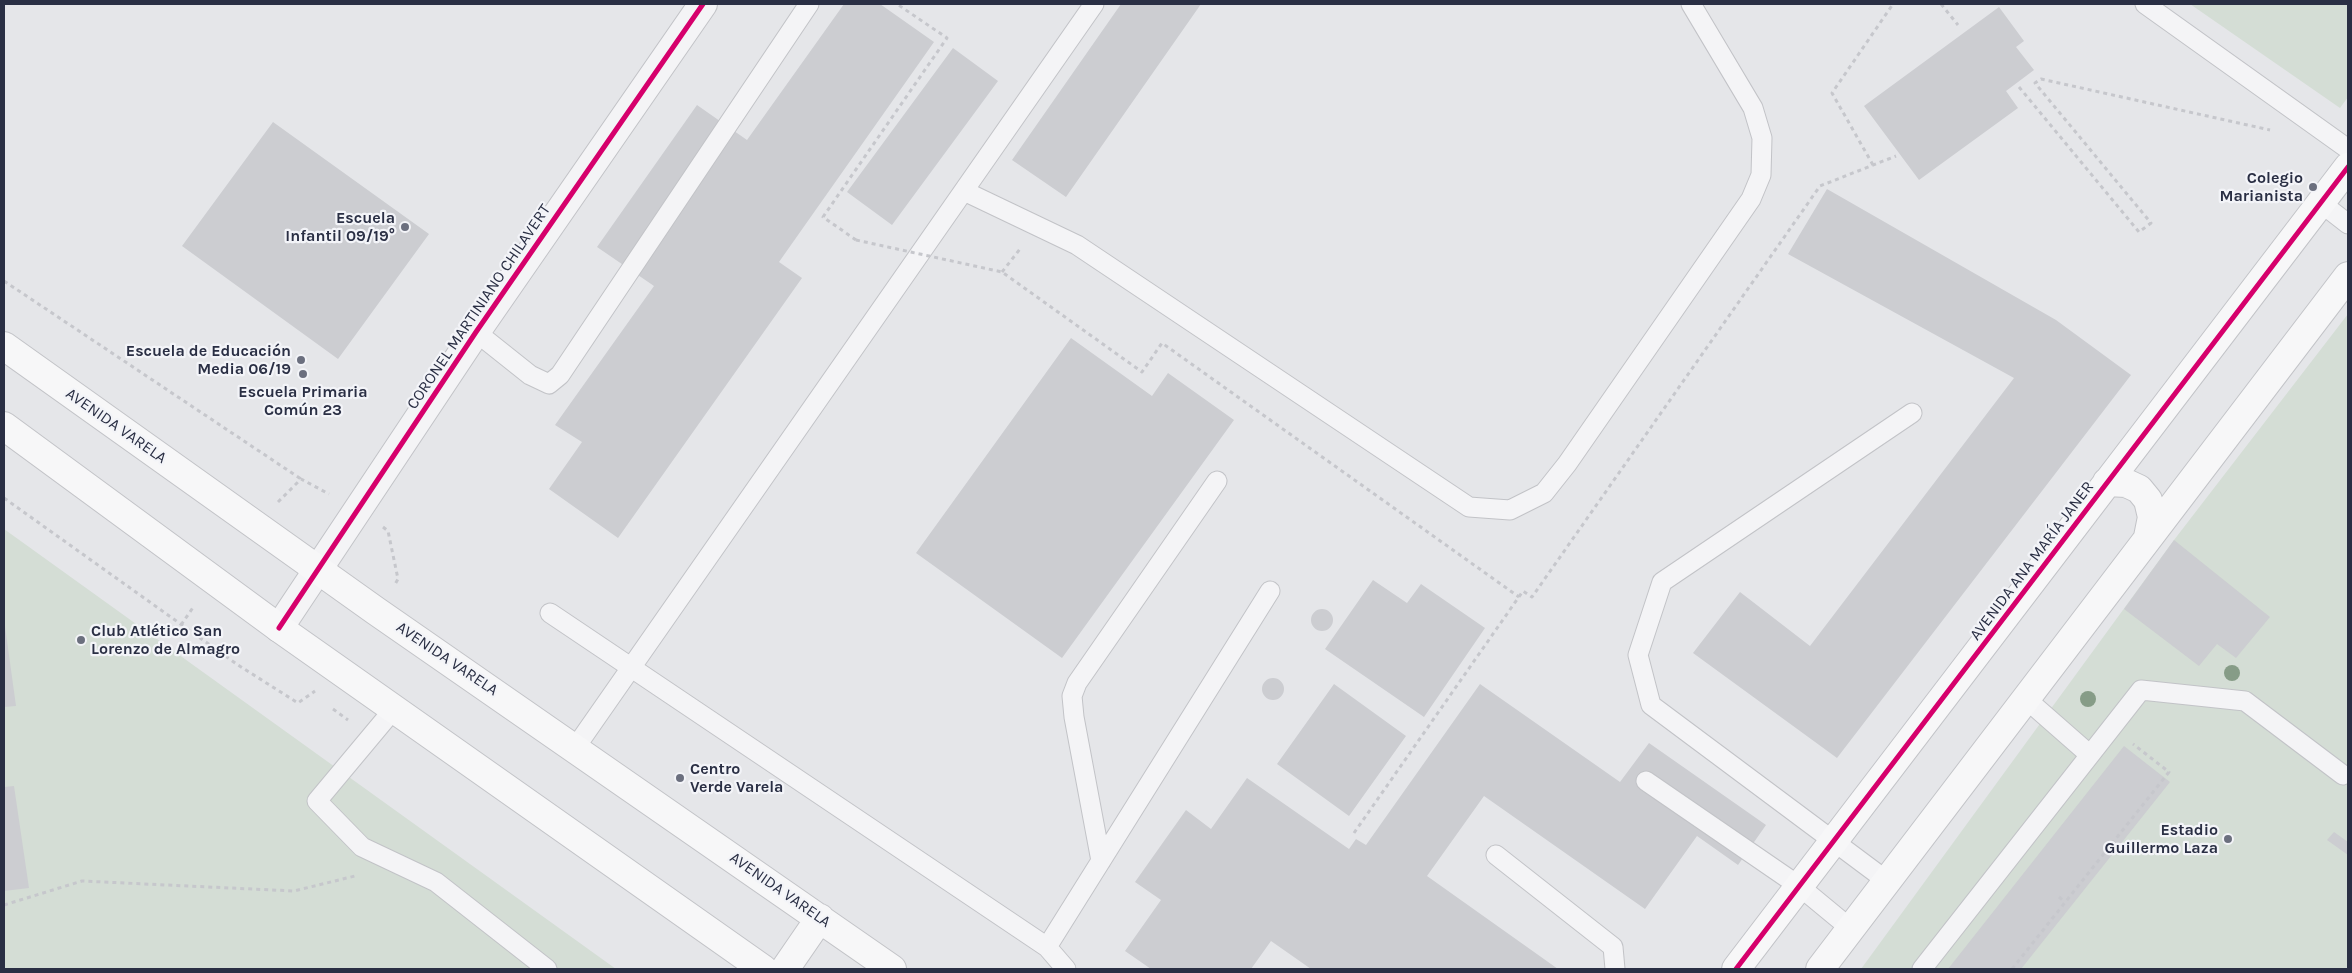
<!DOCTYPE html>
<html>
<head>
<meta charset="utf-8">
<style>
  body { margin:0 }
  #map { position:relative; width:2352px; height:973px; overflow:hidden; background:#e5e6e9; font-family:Karla,sans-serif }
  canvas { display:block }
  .frame { position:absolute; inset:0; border:5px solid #2a2f44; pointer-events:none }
</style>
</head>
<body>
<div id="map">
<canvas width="2352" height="973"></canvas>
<div class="frame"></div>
</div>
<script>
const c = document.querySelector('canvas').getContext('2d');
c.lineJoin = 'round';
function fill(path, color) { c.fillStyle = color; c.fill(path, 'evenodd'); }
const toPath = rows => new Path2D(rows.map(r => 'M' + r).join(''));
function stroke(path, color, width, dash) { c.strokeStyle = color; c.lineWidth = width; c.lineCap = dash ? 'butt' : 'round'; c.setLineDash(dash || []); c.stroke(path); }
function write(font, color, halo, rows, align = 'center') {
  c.font = font + ' Karla,sans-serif'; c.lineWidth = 4.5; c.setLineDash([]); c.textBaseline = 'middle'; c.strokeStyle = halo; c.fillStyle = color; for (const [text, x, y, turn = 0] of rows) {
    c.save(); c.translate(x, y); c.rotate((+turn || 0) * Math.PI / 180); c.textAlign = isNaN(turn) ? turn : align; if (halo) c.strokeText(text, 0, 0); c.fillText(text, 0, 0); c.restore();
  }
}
fill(toPath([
  [2190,4,2348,4,2348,97,2340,108],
  [2348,314,2348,969,1861,969,2174,540],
  [4,529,342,772,616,969,4,969]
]), '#d4ddd5');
fill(toPath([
  [844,4,880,4,934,42,779,262,802,278,618,538,549,489,582,442,555,425,654,286,597,247,697,105,747,140],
  [1121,4,1201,4,1066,197,1012,160],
  [1999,7,2024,41,2016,47,2034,70,2006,91,2018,108,1919,180,1864,106],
  [953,48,998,81,892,225,847,192],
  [273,122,429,234,338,359,182,246],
  [1827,189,2056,320,2131,375,1837,758,1693,653,1740,592,1810,646,2014,378,1788,254],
  [1071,338,1152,396,1168,373,1234,420,1062,658,916,553],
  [2174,540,2270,617,2236,658,2217,644,2199,666,2124,609],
  [1373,580,1407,603,1421,584,1485,628,1424,717,1325,649],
  '1311 620a11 11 0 1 1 22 0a11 11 0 1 1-22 0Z',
  [4,619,16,706,4,707],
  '1262 689a11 11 0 1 1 22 0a11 11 0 1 1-22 0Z',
  [1334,684,1406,736,1349,816,1277,764],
  [1480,684,1620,782,1649,743,1766,825,1738,865,1697,836,1645,909,1484,796,1427,876,1558,969,1311,969,1271,941,1251,969,1151,969,1125,951,1161,900,1135,882,1186,810,1211,829,1247,778,1349,849,1356,839,1366,845],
  [2124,746,2170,782,2021,969,1948,969],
  [14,786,29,888,4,891,4,787],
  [2334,832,2348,842,2348,855,2327,840]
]), '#cccdd1');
const lane = toPath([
  [2145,4,2348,149],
  [964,191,1077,245,1469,507,1510,510,1544,493,1567,464,1751,199,1761,175,1762,138,1753,108,1691,4],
  [2321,203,2348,224],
  [476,332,530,375,549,384,560,375,809,4],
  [550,613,1047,947,1066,969],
  [2025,698,2090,755],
  [393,710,317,801,362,847,436,882,547,969],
  [575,748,1094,4],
  [1646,781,1799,886,1851,929],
  [1496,855,1613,947,1615,969],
  [1101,861,1074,717,1072,696,1077,683,1217,481],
  [1887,881,1651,705,1638,655,1662,582,1912,413],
  [1047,947,1270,591],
  [1922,969,2141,690,2245,701,2343,775]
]);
const street = toPath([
  [279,628,476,332,703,4]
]);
const secondary = toPath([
  [4,346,376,611,892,969],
  [4,426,279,628,763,969],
  [2107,482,2126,483,2139,489,2148,500,2152,517,2148,537],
  [785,969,820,918],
  [1736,969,2348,167],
  [1820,969,2348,276]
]);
stroke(lane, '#c2c3c7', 21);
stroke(street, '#c2c3c7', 30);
stroke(secondary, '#c2c3c7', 30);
stroke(toPath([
  [1941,4,1958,25],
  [2019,87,2139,232,2151,223,2035,83,2041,79,2270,130],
  [1873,165,1832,93,1893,4],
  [856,240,823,217,947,38,897,4],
  [1002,272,1020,249],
  [4,281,301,479],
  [4,498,238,665,298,703,315,691],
  [278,502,301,479,329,494],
  [383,527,388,531,398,579,394,586],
  [181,625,194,606],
  [333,709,348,720],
  [1354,833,1523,591,1532,597,1820,186,1896,156],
  [2059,897,2065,902],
  [4,905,82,881,294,891,355,876],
  [2012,969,2169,772,2133,744]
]), '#c6c7cc', 3, [4, 4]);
stroke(lane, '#f4f4f6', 19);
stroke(street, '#f4f4f6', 28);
stroke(secondary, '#f7f7f8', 28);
stroke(toPath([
  [856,240,1002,272,1142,372,1162,343,1519,597]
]), '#c6c7cc', 3, [4, 4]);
stroke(toPath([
  [279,628,476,332,703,4],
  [1736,969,2348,167]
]), '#d6006c', 5);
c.fillStyle = '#869c87';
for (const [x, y] of [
  [2232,673],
  [2088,699]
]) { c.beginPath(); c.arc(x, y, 8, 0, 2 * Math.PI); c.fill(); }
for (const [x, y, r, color] of [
  [2313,187,5,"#6b6f7e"],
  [405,227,5,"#6b6f7e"],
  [301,360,5,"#6b6f7e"],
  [303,374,5,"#6b6f7e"],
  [81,640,5,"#6b6f7e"],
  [680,778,5,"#6b6f7e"],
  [2228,839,5,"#6b6f7e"]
]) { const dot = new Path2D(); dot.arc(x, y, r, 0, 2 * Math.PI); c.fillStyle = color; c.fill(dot); stroke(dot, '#f3f4f8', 2); }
write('bold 16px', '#2a2f44', '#f3f4f8', [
  ["Colegio",2303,178],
  ["Marianista",2303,196],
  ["Escuela",395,218],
  ["Infantil 09/19°",395,236],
  ["Escuela de Educación",291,351],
  ["Media 06/19",291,369],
  ["Escuela Primaria",303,392,"center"],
  ["Común 23",303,410,"center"],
  ["Club Atlético San",91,631,"left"],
  ["Lorenzo de Almagro",91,649,"left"],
  ["Centro",690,769,"left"],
  ["Verde Varela",690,787,"left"],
  ["Estadio",2218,830],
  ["Guillermo Laza",2218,848]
], 'right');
write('16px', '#2a2f44', '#f3f4f8', [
  ["CORONEL MARTINIANO CHILAVERT",479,307,-56],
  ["AVENIDA VARELA",116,426,35],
  ["AVENIDA ANA MARÍA JANER",2032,561,-53],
  ["AVENIDA VARELA",447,659,34],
  ["AVENIDA VARELA",780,890,35]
]);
</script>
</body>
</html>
